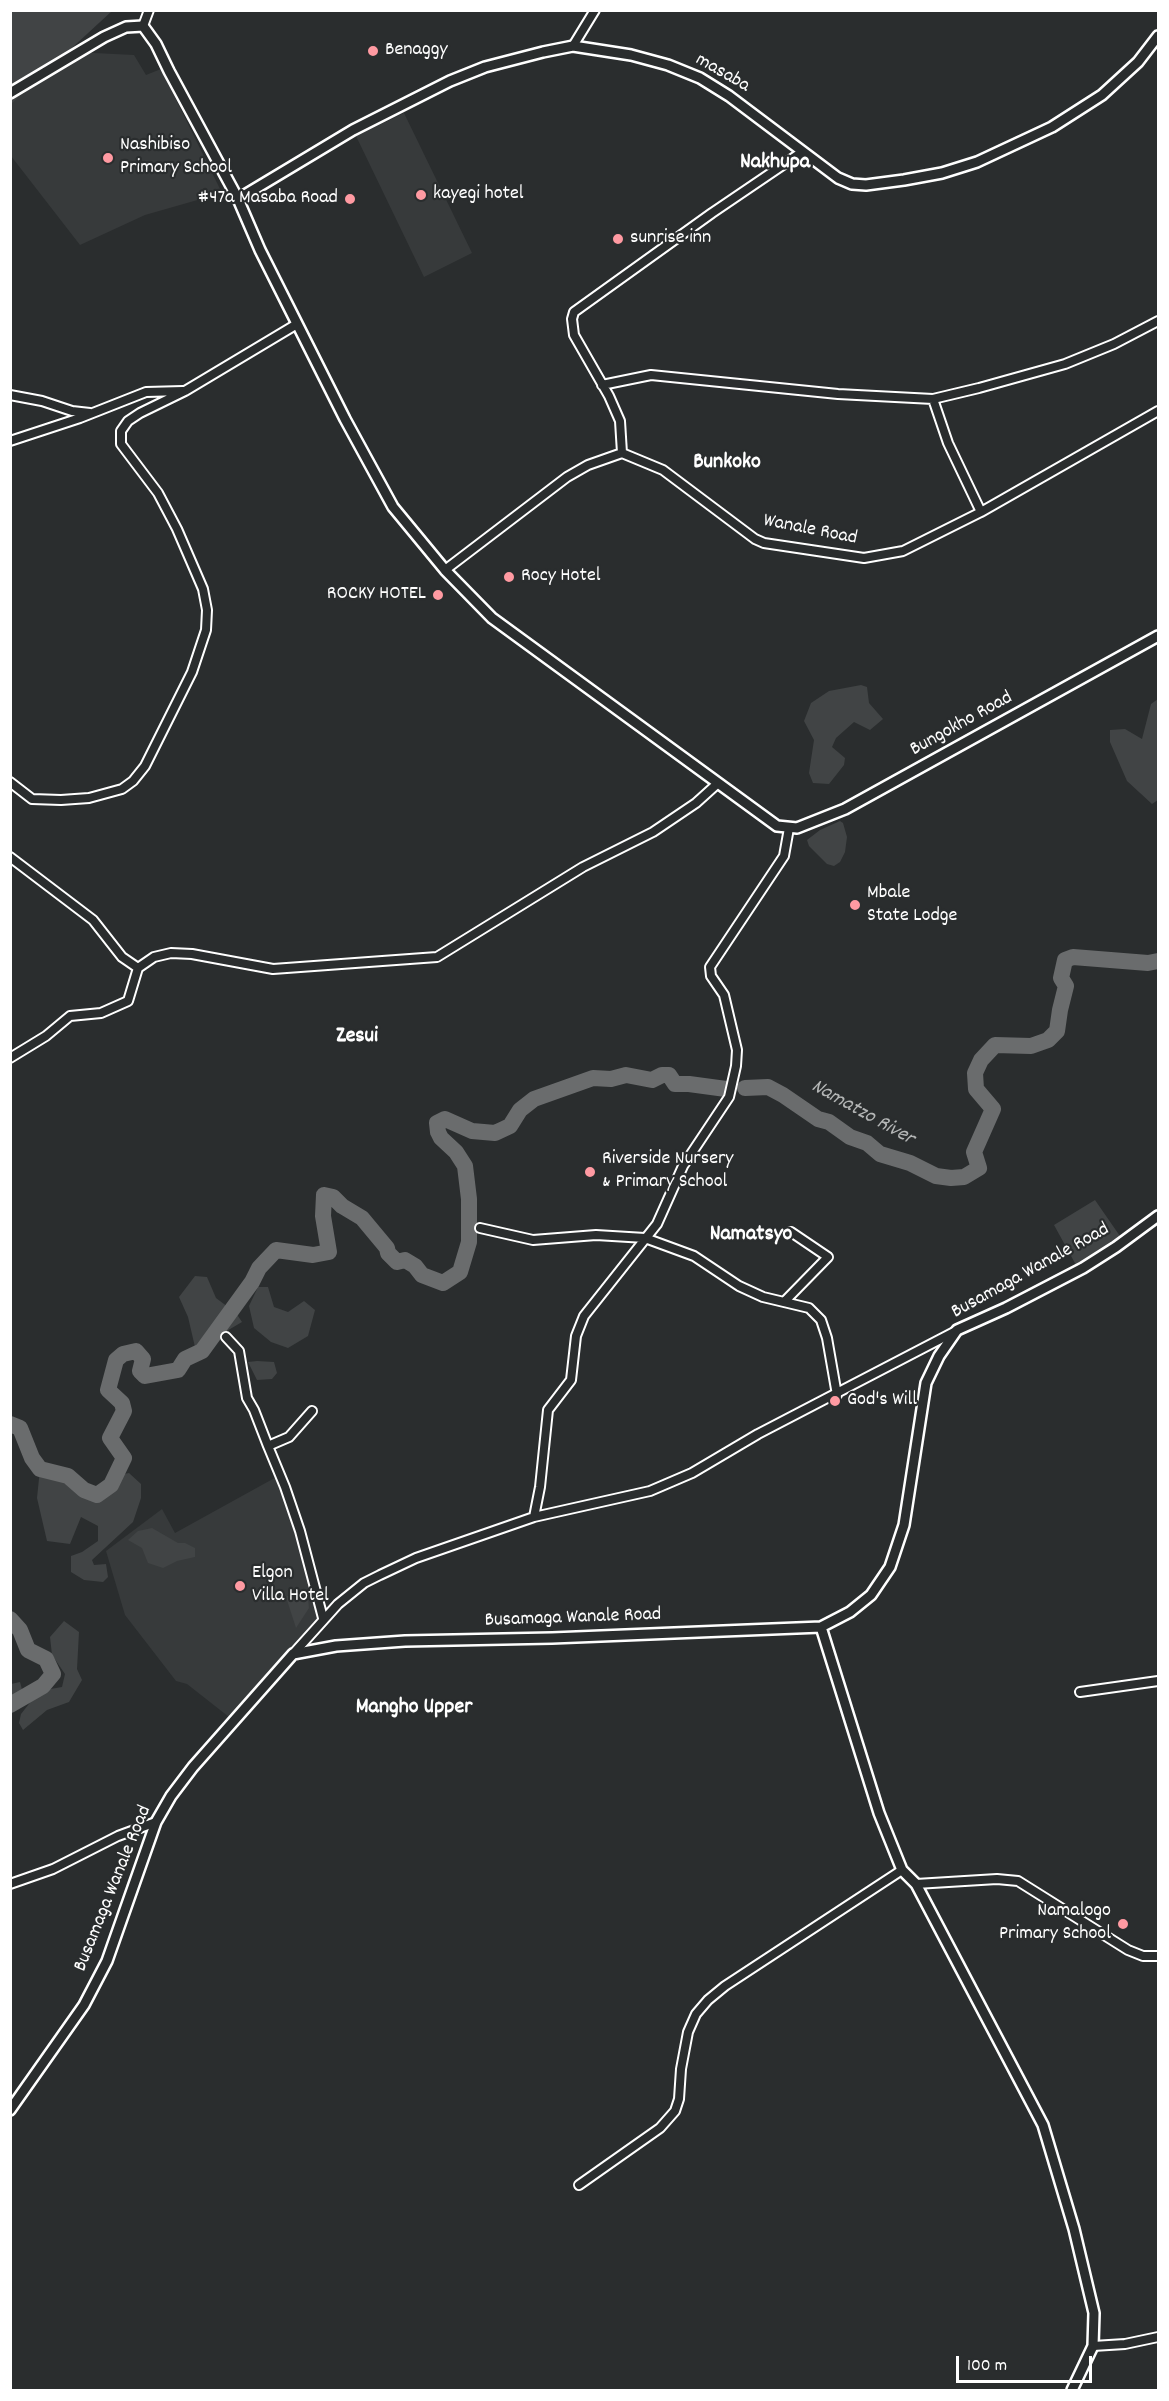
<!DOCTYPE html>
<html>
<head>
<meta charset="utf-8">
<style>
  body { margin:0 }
  #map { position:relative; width:1169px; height:2401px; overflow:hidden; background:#2a2d2e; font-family:Dekko,sans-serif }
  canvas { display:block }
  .frame { position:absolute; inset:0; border:12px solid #fff; pointer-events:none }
  .scale { position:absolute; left:956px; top:2356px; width:136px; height:27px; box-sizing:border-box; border:3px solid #fff; border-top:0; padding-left:8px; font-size:18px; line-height:21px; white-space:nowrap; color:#fff; -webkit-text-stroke:4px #2a2d2e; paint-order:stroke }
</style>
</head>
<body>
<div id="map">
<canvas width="1169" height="2401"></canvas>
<div class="frame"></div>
<div class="scale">100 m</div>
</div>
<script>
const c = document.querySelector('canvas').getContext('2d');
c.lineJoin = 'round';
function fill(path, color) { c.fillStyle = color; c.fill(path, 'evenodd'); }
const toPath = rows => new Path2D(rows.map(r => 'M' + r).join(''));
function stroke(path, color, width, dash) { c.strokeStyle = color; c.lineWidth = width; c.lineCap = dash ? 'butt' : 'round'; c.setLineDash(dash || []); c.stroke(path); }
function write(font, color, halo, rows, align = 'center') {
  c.font = font + ' Dekko,sans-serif'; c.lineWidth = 4.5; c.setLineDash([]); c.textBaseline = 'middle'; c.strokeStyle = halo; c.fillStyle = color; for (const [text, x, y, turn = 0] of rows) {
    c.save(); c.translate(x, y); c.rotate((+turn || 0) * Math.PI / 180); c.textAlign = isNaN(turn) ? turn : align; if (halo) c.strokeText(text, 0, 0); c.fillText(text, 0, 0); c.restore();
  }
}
fill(toPath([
  [10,28,35,50,134,55,146,75,161,69,222,193,145,215,80,245,11,156],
  [404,113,472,253,424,277,356,136],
  [280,1475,321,1618,229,1717,187,1684,176,1681,125,1615,106,1551,162,1509,175,1533]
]), '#373a3b');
fill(toPath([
  [11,11,112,11,11,104],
  [861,685,867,687,869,703,883,719,870,730,854,722,836,738,832,747,845,758,844,765,829,784,813,783,809,773,814,740,804,721,811,703,829,691],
  [1158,699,1158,800,1152,804,1127,781,1110,742,1110,730,1125,729,1142,739,1151,704],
  [840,821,843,823,847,837,845,852,840,862,834,866,827,864,809,846,807,840,820,830],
  [1095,1200,1122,1239,1076,1265,1054,1225],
  [195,1276,207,1277,216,1298,236,1313,242,1322,225,1332,210,1348,195,1347,188,1317,179,1297],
  [258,1287,268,1287,274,1307,288,1312,304,1301,315,1310,308,1336,288,1348,271,1342,254,1328,249,1306],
  [257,1361,274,1362,277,1373,272,1379,257,1380,248,1362],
  [40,1469,68,1476,84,1490,97,1495,111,1485,119,1475,129,1473,141,1484,141,1498,133,1522,92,1560,94,1565,106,1564,108,1577,103,1582,84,1580,71,1572,71,1556,82,1552,98,1541,98,1526,81,1517,70,1544,47,1541,37,1498],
  [152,1528,178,1543,185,1543,195,1548,195,1557,177,1561,163,1568,148,1563,142,1548,128,1540,138,1531],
  [298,1589,303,1592,308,1598,309,1608,296,1628,286,1597],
  [64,1621,79,1632,77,1669,82,1680,69,1702,47,1710,23,1730,19,1723,21,1714,39,1691,62,1687,65,1674,52,1655,50,1637],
  [20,1682,24,1697,11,1706,11,1684]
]), '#414445');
stroke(toPath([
  [745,1088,768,1087,783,1095,818,1119,829,1122,850,1137,867,1143,880,1154,910,1163,936,1176,951,1178,964,1177,979,1168,974,1152,993,1109,976,1089,975,1073,981,1060,995,1045,1031,1046,1048,1040,1057,1031,1060,1010,1066,986,1061,978,1065,960,1073,957,1148,963,1158,961],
  [10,1424,20,1428,32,1458,40,1469,68,1476,84,1490,97,1495,111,1485,124,1458,110,1438,124,1411,122,1403,108,1390,116,1360,123,1354,136,1351,143,1359,140,1371,145,1376,178,1370,185,1359,202,1351,252,1282,259,1268,276,1250,313,1255,329,1252,323,1216,324,1195,333,1197,342,1206,362,1218,387,1248,388,1253,397,1262,405,1260,415,1266,422,1275,443,1283,460,1272,469,1242,469,1199,465,1166,456,1152,441,1138,438,1132,437,1123,445,1119,472,1131,495,1133,510,1126,520,1110,534,1099,593,1078,611,1079,626,1075,652,1080,662,1075,669,1075,675,1084,689,1084,726,1089],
  [10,1619,20,1630,28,1650,46,1659,53,1674,43,1686,10,1705]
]), '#6a6c6d', 16);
const minor = toPath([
  [143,26,149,10],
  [573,46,595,10],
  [602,385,651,375,838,394,933,399,979,388,1065,364,1114,344,1158,321],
  [10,395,42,401,72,411,90,413],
  [933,399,948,443,981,512],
  [10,441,80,418,146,392,183,391],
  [622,453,620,421,609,396,574,335,572,319,574,312,712,213,802,152],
  [445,570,567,477,588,465,622,453,663,470,755,539,764,543,864,558,903,551,981,512,1158,411],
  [10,782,32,799,61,800,89,798,122,789,133,781,145,766,192,672,206,630,207,610,203,589,177,529,158,493,121,444,121,431,128,421,140,413,185,391,297,324],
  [10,857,93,920,122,957,138,968],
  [10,1058,46,1036,70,1016,101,1013,128,1001,138,968,154,957,171,953,192,954,273,969,437,957,583,867,653,832,696,803,717,784],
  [480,1228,533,1240,596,1235,645,1238,694,1256,739,1286,763,1297,809,1308,821,1320,827,1338,837,1395],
  [784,1302,828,1257,791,1232],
  [226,1337,239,1351,247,1398,254,1410,268,1446],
  [312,1411,289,1437,268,1446,285,1487,300,1531,323,1618],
  [534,1517,540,1487,548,1410,571,1380,576,1336,584,1316,657,1224,683,1166,729,1097,736,1066,737,1050,724,995,711,976,710,967,784,856,789,828],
  [293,1654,338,1604,364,1583,380,1575,416,1558,534,1517,650,1491,692,1473,758,1434,956,1331],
  [1080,1692,1158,1681],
  [10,1884,53,1869,118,1836,156,1822],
  [916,1884,997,1879,1018,1881,1128,1950,1143,1956,1158,1956],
  [579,2185,660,2128,675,2111,679,2099,681,2069,688,2032,696,2014,708,2000,725,1986,902,1870],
  [1093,2346,1125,2344,1158,2337]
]);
const tertiary = toPath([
  [10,93,104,37,126,27,143,26,156,44,169,71,238,199,260,250,345,419,393,507,445,570,492,618,777,826,797,828,845,809,1158,636],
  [238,199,353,130,450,81,485,67,543,52,573,46,631,55,668,65,700,78,729,96,838,178,852,184,866,185,904,180,942,173,977,162,1052,127,1102,95,1138,62,1158,36],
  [821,1627,879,1813,902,1870,916,1884,1043,2125,1074,2229,1094,2313,1093,2346,1072,2390],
  [10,2110,84,2005,107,1961,156,1822,171,1796,193,1767,293,1654,336,1646,405,1641,552,1638,821,1627,850,1612,871,1595,890,1567,904,1525,926,1383,939,1356,957,1330,1006,1308,1083,1268,1116,1247,1158,1216]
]);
stroke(minor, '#fff', 12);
stroke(tertiary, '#fff', 14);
stroke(minor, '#2a2d2e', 8);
stroke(tertiary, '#2a2d2e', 9);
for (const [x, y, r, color] of [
  [373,51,6,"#ff9aa2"],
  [108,158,6,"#ff9aa2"],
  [421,195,6,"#ff9aa2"],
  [350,199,6,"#ff9aa2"],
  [618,239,6,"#ff9aa2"],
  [509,577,6,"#ff9aa2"],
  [438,595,6,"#ff9aa2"],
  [855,905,6,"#ff9aa2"],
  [590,1172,6,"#ff9aa2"],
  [835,1401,6,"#ff9aa2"],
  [240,1586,6,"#ff9aa2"],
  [1123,1924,6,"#ff9aa2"]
]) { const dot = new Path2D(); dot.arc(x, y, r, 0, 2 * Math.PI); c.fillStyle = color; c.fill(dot); stroke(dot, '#2a2d2e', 2); }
write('20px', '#fff', '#2a2d2e', [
  ["Benaggy",385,51],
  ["Nashibiso",120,146],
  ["Primary School",120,169],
  ["kayegi hotel",433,195],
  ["#47a Masaba Road",338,199,"right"],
  ["sunrise inn",630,239],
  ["Rocy Hotel",521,577],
  ["ROCKY HOTEL",426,595,"right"],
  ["Mbale",867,894],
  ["State Lodge",867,917],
  ["Riverside Nursery",602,1160],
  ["& Primary School",602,1183],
  ["God's Will",847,1401],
  ["Elgon",252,1574],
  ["Villa Hotel",252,1597],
  ["Namalogo",1111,1912,"right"],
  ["Primary School",1111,1935,"right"]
], 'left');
write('20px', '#fff', '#2a2d2e', [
  ["masaba",722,74,30],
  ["Wanale Road",810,531,11],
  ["Bungokho Road",962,725,-29],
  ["Busamaga Wanale Road",1031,1272,-29],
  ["Busamaga Wanale Road",573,1619,-2],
  ["Busamaga Wanale Road",114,1889,-68]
]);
write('italic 21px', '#b4b6b6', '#2a2d2e', [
  ["Namatzo River",862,1114,29]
]);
write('bold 22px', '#fff', '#2a2d2e', [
  ["Nakhupa",775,164],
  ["Bunkoko",727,464],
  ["Zesui",357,1038],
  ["Namatsyo",751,1236],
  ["Mangho Upper",414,1709]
]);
</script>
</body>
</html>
